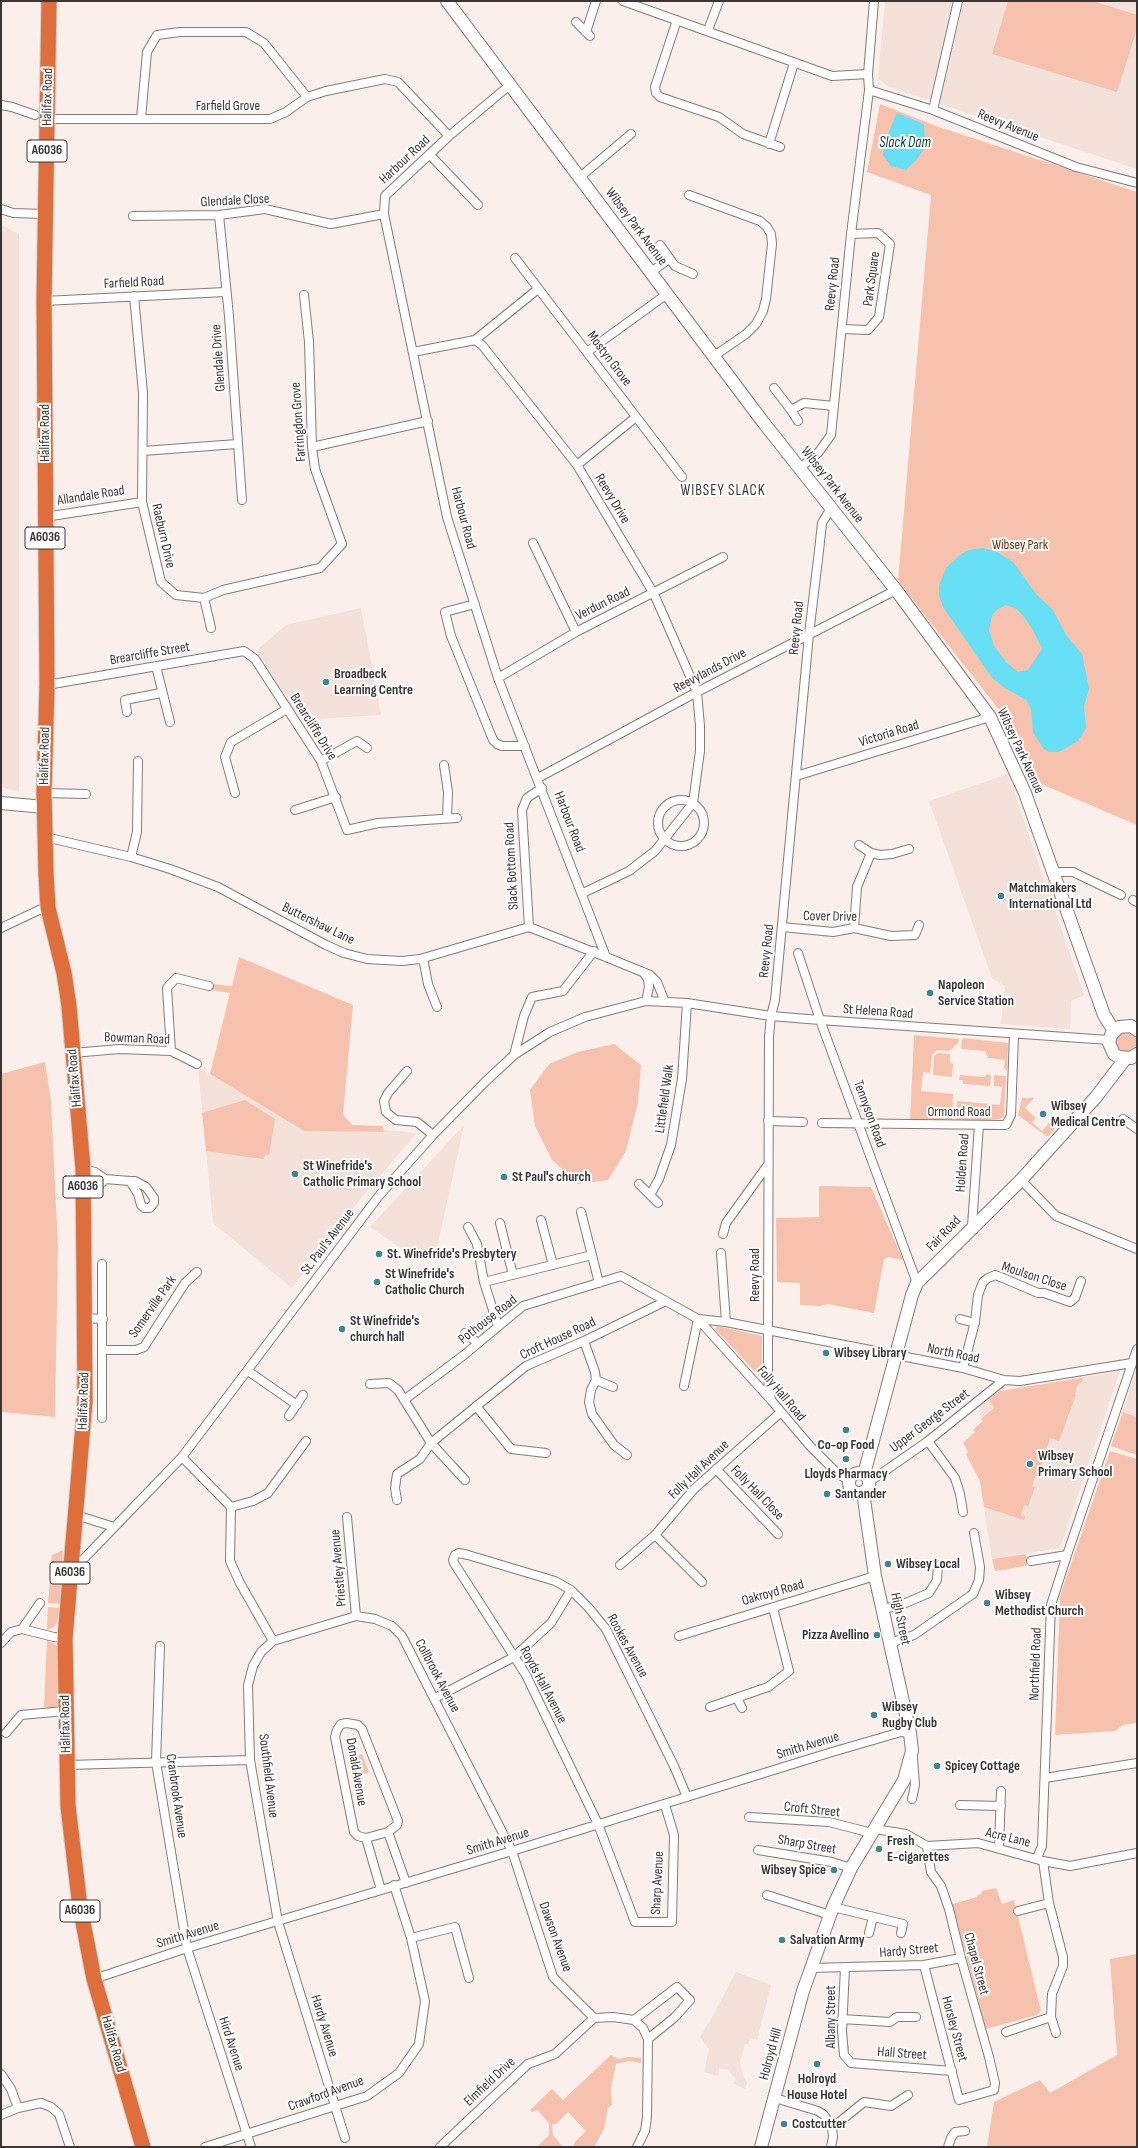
<!DOCTYPE html>
<html>
<head>
<meta charset="utf-8">
<style>
  body { margin:0 }
  #map { position:relative; width:1138px; height:2148px; overflow:hidden; background:#faefeb; font-family:"Sofia Sans Condensed",sans-serif }
  canvas { display:block }
  .frame { position:absolute; inset:0; border:2px solid #3a3635; pointer-events:none }
</style>
</head>
<body>
<div id="map">
<canvas width="1138" height="2148"></canvas>
<div class="frame"></div>
</div>
<script>
const c = document.querySelector('canvas').getContext('2d');
c.lineJoin = 'round';
function fill(path, color) { c.fillStyle = color; c.fill(path, 'evenodd'); }
const toPath = rows => new Path2D(rows.map(r => 'M' + r).join(''));
function stroke(path, color, width, dash) { c.strokeStyle = color; c.lineWidth = width; c.lineCap = dash ? 'butt' : 'round'; c.setLineDash(dash || []); c.stroke(path); }
function write(font, color, halo, rows, align = 'center') {
  c.font = font + ' "Sofia Sans Condensed",sans-serif'; c.lineWidth = 4; c.setLineDash([]); c.textBaseline = 'middle'; c.strokeStyle = halo; c.fillStyle = color; for (const [text, x, y, turn = 0] of rows) {
    c.save(); c.translate(x, y); c.rotate((+turn || 0) * Math.PI / 180); c.textAlign = isNaN(turn) ? turn : align; if (halo) c.strokeText(text, 0, 0); c.fillText(text, 0, 0); c.restore();
  }
}
fill(toPath([
  [885,1,1137,1,1137,169,889,87,878,78],
  [1,225,19,234,19,792,1,787],
  [361,608,381,715,299,720,257,650,286,625],
  [1008,774,1084,995,1071,1001,1070,1029,1001,1024,1005,986,992,978,929,801],
  [198,1067,304,1131,384,1130,417,1133,365,1193,292,1288,213,1223],
  [464,1125,435,1257,398,1246,370,1227],
  [1137,1368,1137,1455,1111,1446],
  [1120,1371,1060,1548,992,1559,980,1481,966,1454,968,1452,963,1443,975,1433,973,1430,983,1421,980,1414,982,1412,978,1407,1000,1391],
  [736,1972,771,1985,757,2040,750,2038,748,2044,745,2044,740,2062,743,2076,747,2082,745,2089,733,2083,736,2079,728,2070,719,2068,719,2076,704,2072,709,2049,700,2037,710,2021]
]), '#f3e1da');
fill(toPath([
  [1008,1,1093,1,1137,15,1137,29,1117,92,992,54],
  [880,104,936,126,1137,192,1137,825,1034,781,1007,720,898,581,931,195,867,172],
  [239,957,353,1005,343,1115,353,1125,383,1126,384,1132,304,1131,210,1074,230,993,212,990,214,984,232,986],
  [1125,1030,1137,1035,1137,1050,1135,1052,1121,1053,1115,1046,1115,1037],
  [914,1035,959,1039,958,1043,949,1051,937,1050,932,1055,930,1073,923,1072,921,1091,953,1094,952,1122,910,1122],
  [964,1038,1008,1043,1007,1071,1004,1068,1005,1060,988,1058,985,1051,961,1049,962,1040],
  [614,1044,641,1065,638,1102,626,1151,608,1180,578,1184,552,1160,535,1126,530,1090,549,1064,578,1052],
  [938,1053,950,1054,950,1063,953,1064,952,1077,933,1075,934,1056],
  [45,1062,51,1101,58,1247,55,1417,1,1412,1,1074],
  [987,1074,991,1075,990,1086,963,1084,963,1080,959,1080,960,1075,984,1077],
  [994,1075,1006,1076,1004,1117,999,1119,956,1122,957,1101,1000,1105,1002,1087,994,1086],
  [1022,1098,1034,1098,1025,1108,1036,1118,1032,1122,1042,1131,1049,1123,1055,1129,1049,1136,1046,1136,1018,1115],
  [245,1100,275,1119,269,1155,266,1154,263,1159,206,1151,202,1113],
  [819,1186,871,1187,903,1260,888,1257,884,1259,874,1313,828,1304,820,1306,800,1305,800,1283,777,1282,776,1218,819,1217],
  [717,1326,762,1336,762,1379,715,1329],
  [1082,1378,1083,1381,1077,1385,1075,1394,1076,1395,1059,1441,1050,1438,1038,1477,1035,1476,1032,1486,1035,1487,1028,1506,1024,1505,1021,1515,1025,1516,1024,1520,984,1507,980,1481,966,1454,968,1452,963,1443,975,1432,973,1430,983,1421,981,1419,994,1408,989,1399,1000,1391],
  [1123,1412,1137,1417,1137,1455,1111,1446],
  [1110,1451,1137,1459,1137,1723,1123,1725,1115,1731,1055,1735,1060,1596],
  [63,1550,60,1604,48,1603,52,1555],
  [1026,1554,1027,1564,1026,1566,995,1571,992,1559],
  [48,1607,59,1608,57,1623,54,1627,47,1630],
  [47,1640,56,1645,58,1650,57,1709,44,1707],
  [362,1754,369,1772,357,1777,350,1759],
  [996,1888,1002,1904,1014,1900,1041,2011,1037,2015,986,2029,952,1904,974,1898,982,1893,981,1891],
  [1137,1954,1137,2147,987,2147,994,2102,1040,2080,1050,2093,1117,2055,1110,1959],
  [611,2055,618,2059,628,2057,641,2058,641,2063,629,2061,616,2064,611,2087,612,2105,608,2108,604,2129,594,2147,573,2147,574,2143,586,2131,568,2112,556,2124,552,2124,553,2135,563,2147,537,2147,549,2135,549,2124,538,2110,532,2112,530,2110,552,2089,563,2100]
]), '#f6c2ad');
fill(toPath([
  [897,113,924,124,925,147,916,160,906,170,891,166,883,155,885,141],
  [983,548,997,552,1013,562,1036,594,1053,610,1066,635,1082,654,1089,689,1084,706,1086,728,1078,741,1059,752,1049,752,1043,748,1033,732,1031,709,1026,700,1005,688,993,679,943,607,939,595,939,586,946,568,961,554,969,550],
  [1006,605,1017,609,1025,618,1034,632,1042,649,1028,670,1018,672,1006,662,994,646,989,630,992,615,998,609]
]), '#67dff4');
const street = toPath([
  [623,1,832,76,868,74],
  [677,20,655,87,656,93,660,97,719,117,743,134,780,147],
  [576,22,590,36],
  [708,30,719,1],
  [586,32,596,1],
  [511,84,449,136,385,196,384,214,447,517,498,678,606,957,650,975,657,982,665,1002],
  [869,90,933,110,1076,167,1137,183],
  [1,105,12,107,35,115],
  [933,110,958,1],
  [47,119,270,119,286,112,307,97,326,91,385,79,398,82,449,136],
  [141,119,147,52,157,35,180,32,246,32,264,43,307,97],
  [769,144,794,63],
  [430,155,478,205],
  [580,177,631,134],
  [689,195,760,221,767,227,771,234,772,244,766,299,763,311,756,324,746,334,714,356],
  [1,209,13,213,45,214],
  [219,215,229,316,242,500],
  [133,216,219,215,265,209,331,224,384,214],
  [660,245,675,266,693,274],
  [515,258,682,477],
  [651,272,669,259],
  [134,296,143,393,142,502,161,582,176,595,204,598,223,590,320,568,342,544,315,469,312,447,309,342,304,295],
  [44,301,225,292],
  [842,329,868,330,879,317,890,244,878,233,851,234],
  [475,340,482,345,577,465,654,594,697,692,700,726,700,751,693,803,655,851,629,871,583,893],
  [413,352,475,340,538,289],
  [587,352,667,294],
  [774,388,791,410,804,403,834,406],
  [791,410,798,421],
  [312,447,428,421],
  [143,451,237,444],
  [577,465,636,417],
  [800,468,818,453,831,435,851,234,869,90,868,74,874,1],
  [45,517,142,502],
  [533,543,576,632],
  [204,598,211,628],
  [475,604,445,612,451,636,493,740,497,744,502,746,525,746],
  [156,666,170,722],
  [498,678,576,632,723,557],
  [47,685,244,651,255,659,321,761,347,830,378,823,457,818],
  [127,712,125,700,161,693],
  [321,761,357,741,367,748],
  [444,765,448,792,447,818],
  [796,776,990,717],
  [538,778,697,692,896,590],
  [44,793,86,794],
  [235,793,225,757,231,742,287,709],
  '658 823a23 23 0 1 1 46 0a23 23 0 1 1-46 0Z',
  [295,810,336,797],
  [45,837,131,857,170,869,218,887,326,945,344,953,367,959,402,961,420,959,529,927,606,957],
  [859,845,871,853,880,855,892,854,909,849],
  [131,857,137,832,138,761],
  [1053,872,1073,872,1121,895],
  [1133,900,1137,902],
  [529,927,522,810,527,798,542,788],
  [782,927,833,932,854,928,891,936,915,935,919,925],
  [1,928,39,910,48,908],
  [854,928,857,887,871,853],
  [798,953,820,1020,917,1283],
  [423,958,428,984,437,1007],
  [643,972,648,979,649,987,646,1001],
  [171,1051,167,988,176,978,209,986],
  [73,1053,119,1049,171,1051,197,1064],
  [514,1055,524,1016,532,997,563,991,594,951],
  [407,1071,388,1093,384,1101,386,1112,396,1120,417,1122,433,1135],
  [1123,1119,1137,1129],
  [768,1121,803,1122],
  [822,1123,1006,1125,1011,1115,1014,1035],
  [83,1169,95,1172,105,1179,130,1181,135,1181,146,1187,154,1198,154,1203,150,1208,144,1208,141,1205,138,1194,130,1181],
  [1021,1180,1056,1216,1137,1249],
  [639,1184,658,1203],
  [83,1194,95,1190,105,1179],
  [650,1195,659,1179,671,1145,682,1079,687,1003],
  [581,1212,599,1283],
  [541,1220,553,1265],
  [500,1223,513,1275],
  [972,1226,979,1125],
  [468,1227,477,1244,484,1282,498,1326],
  [723,1234,726,1223,767,1166],
  [721,1253,726,1322],
  [102,1264,102,1418],
  [484,1282,592,1255],
  [85,1318,103,1319],
  [960,1319,975,1323],
  [465,1333,478,1343],
  [584,1341,595,1372,596,1380,591,1390,589,1402,592,1414,614,1445,627,1455],
  [103,1350,136,1350,144,1347,185,1283,197,1272],
  [963,1368,975,1322,978,1295,983,1282,988,1278,995,1275,1003,1278,1038,1293,1044,1293,1070,1302,1075,1298,1081,1281],
  [248,1371,297,1405],
  [596,1380,613,1387],
  [370,1384,389,1383,398,1390,431,1443,465,1480],
  [684,1386,698,1319,726,1322,963,1368,1004,1380,1020,1381,1132,1363],
  [404,1400,464,1355,523,1306,621,1276,698,1319,771,1400,810,1446,838,1474,850,1481],
  [771,1400,768,1378,768,1330,769,1036,771,1016,775,1000,809,634,819,551,822,523,831,508],
  [476,1406,511,1449,546,1453],
  [289,1416,303,1395],
  [928,1441,955,1478,960,1494,963,1512],
  [182,1457,231,1507,253,1501,268,1493,306,1441],
  [716,1469,778,1534],
  [869,1482,928,1441,1004,1380],
  [397,1500,395,1488,397,1474,420,1459,431,1443,526,1366,584,1341,666,1301],
  [231,1507,230,1561,240,1583,273,1641],
  [76,1515,114,1527],
  [347,1517,356,1616],
  [655,1535,702,1582],
  [1031,1561,1067,1555],
  [620,1565,655,1535,694,1489,780,1413],
  [71,1572,182,1457,378,1197,433,1135,485,1082,514,1055,550,1032,585,1017,646,1001,687,1003,771,1016,820,1020,1109,1040],
  [883,1609,901,1605,929,1593,937,1580,938,1565],
  [22,1629,54,1637,65,1638],
  [679,1636,875,1576],
  [1,1643,11,1632,22,1629,40,1603],
  [890,1643,914,1635,973,1594,979,1580,980,1567,974,1533],
  [160,1646,156,1762,187,1948,251,2147],
  [435,1698,514,1657,551,1623,571,1590],
  [737,1698,742,1708],
  [710,1707,768,1687,789,1671,773,1608],
  [347,1723,358,1725,362,1729,398,1821,397,1825,388,1832,366,1838,358,1836,354,1832,335,1737,337,1730,341,1724,347,1723],
  [6,1733,21,1715,65,1711],
  [67,1765,250,1760],
  [1045,1778,1137,1763],
  [912,1799,915,1785,913,1758],
  [665,1805,674,1835,672,1922,635,1922,598,1824,526,1675,454,1563,453,1560,455,1555,459,1553,468,1555,555,1581,571,1590,588,1607,606,1629,674,1766,687,1797],
  [960,1805,1001,1806],
  [749,1817,829,1822,872,1833],
  [875,1829,906,1834,927,1846,978,1843,1043,1861,1070,1866,1137,1853],
  [388,1832,406,1883],
  [366,1838,381,1890],
  [999,1848,1001,1791],
  [758,1850,832,1862,851,1868],
  [1037,1858,1042,1846,1051,1605,1067,1555,1137,1349],
  [767,1895,830,1915],
  [833,1907,903,1924,901,1933],
  [1018,1911,1049,1903],
  [869,1933,873,1917],
  [411,1938,455,1927,469,1978],
  [924,1965,959,2100,994,2090,995,2083,989,2057,961,1958,949,1909,941,1886,931,1872,927,1846],
  [811,1968,924,1965,961,1958],
  [845,1968,842,2031,844,2055,851,2063,952,2071],
  [94,1979,187,1948,512,1851,832,1752,901,1732,910,1733],
  [1051,2017,1056,2033],
  [842,2019,890,2022,897,2017,916,2017],
  [634,2020,677,1987,690,2000,675,2017,648,2039],
  [1006,2032,1051,2017,1052,1994,1063,1966,1063,1957,1049,1903,1043,1861],
  [1,2074,11,2089,18,2108],
  [775,2098,818,2111,824,2115,832,2128,833,2137,831,2147],
  [1,2115,18,2108,41,2103,51,2107,59,2114,70,2147],
  [832,2128,864,2102,891,2106,908,2095],
  [345,2138,278,1922,250,1760,248,1685,253,1666,261,1652,273,1641,356,1616,375,1619,392,1626,402,1636,512,1851,553,1977,594,2018],
  [205,2147,367,2096,399,2073,419,2044,425,2001,411,1938,394,1885],
  [440,2147,528,2064,555,2054,594,2018,613,2017,634,2020,643,2028,648,2039,647,2117,645,2131,637,2147],
  [948,2147,951,2138,955,2132,965,2131]
]);
const secondary = toPath([
  [447,1,763,422,896,590,990,717,1025,793,1104,1015,1114,1031],
  [1,803,44,807],
  [1137,1030,1131,1026,1119,1027,1111,1035,1109,1043,1114,1054,1119,1057,1131,1058,1137,1054],
  '849 1483a10 10 0 1 1 20 0a10 10 0 1 1-20 0Z',
  [864,1474,912,1295,917,1283,1021,1180,1096,1097,1125,1059],
  [761,2147,803,1991,833,1907,851,1868,904,1780,912,1751,910,1733,875,1576,863,1492]
]);
const highway = toPath([
  [49,1,44,301,47,685,44,793,46,874,48,908,64,973,69,1006,83,1169,84,1274,85,1401,65,1638,68,1806,80,1907,94,1979,143,2147]
]);
stroke(street, '#857b77', 10);
stroke(secondary, '#857b77', 14);
stroke(highway, '#d0cfcf', 17);
stroke(street, '#fff', 8);
stroke(secondary, '#fff', 12);
stroke(highway, '#df6e3d', 15);
for (const [x, y, r, color] of [
  [326,682,4,"#3f8591"],
  [1001,896,4,"#3f8591"],
  [930,993,4,"#3f8591"],
  [1043,1114,4,"#3f8591"],
  [295,1174,4,"#3f8591"],
  [504,1177,4,"#3f8591"],
  [379,1254,4,"#3f8591"],
  [377,1282,4,"#3f8591"],
  [342,1329,4,"#3f8591"],
  [826,1353,4,"#3f8591"],
  [846,1430,4,"#3f8591"],
  [846,1459,4,"#3f8591"],
  [1030,1464,4,"#3f8591"],
  [827,1494,4,"#3f8591"],
  [888,1564,4,"#3f8591"],
  [987,1603,4,"#3f8591"],
  [877,1635,4,"#3f8591"],
  [874,1715,4,"#3f8591"],
  [937,1766,4,"#3f8591"],
  [879,1849,4,"#3f8591"],
  [834,1870,4,"#3f8591"],
  [782,1940,4,"#3f8591"],
  [817,2064,4,"#3f8591"],
  [784,2124,4,"#3f8591"]
]) { const dot = new Path2D(); dot.arc(x, y, r, 0, 2 * Math.PI); c.fillStyle = color; c.fill(dot); stroke(dot, '#fff', 1.5); }
for (const [x, y, w] of [
  [47,151,40],
  [45,538,40],
  [83,1187,40],
  [70,1573,40],
  [80,1911,40]
]) { const box = new Path2D(); box.roundRect(x - w / 2, y - 11, w, 22, 3); c.fillStyle = '#fff'; c.fill(box); stroke(box, '#3a3635', 1); }
write('bold 13px', '#3a3635', null, [
  ["A6036",47,151],
  ["A6036",45,538],
  ["A6036",83,1187],
  ["A6036",70,1573],
  ["A6036",80,1911]
]);
write('14px', '#3a3635', '#fff', [
  ["Halifax Road",48,97,-89],
  ["Farfield Grove",228,106],
  ["Reevy Avenue",1008,126,22],
  ["Harbour Road",405,160,-43],
  ["Glendale Close",235,201,-3],
  ["Wibsey Park Avenue",636,227,53],
  ["Park Square",872,279,-82],
  ["Farfield Road",134,283,-3],
  ["Reevy Road",833,284,-84],
  ["Glendale Drive",219,358,-94],
  ["Mostyn Grove",609,359,53],
  ["Farringdon Grove",299,422,-94],
  ["Halifax Road",45,433,-90],
  ["Wibsey Park Avenue",832,485,52],
  ["Allandale Road",91,496,-9],
  ["Reevy Drive",612,499,59],
  ["Harbour Road",463,518,75],
  ["Raeburn Drive",163,536,77],
  ["Verdun Road",603,604,-26],
  ["Reevy Road",797,628,-84],
  ["Brearcliffe Street",150,654,-10],
  ["Reevylands Drive",710,671,-28],
  ["Brearcliffe Drive",313,727,58],
  ["Victoria Road",889,734,-17],
  ["Wibsey Park Avenue",1020,751,65],
  ["Halifax Road",45,756,-89],
  ["Harbour Road",569,822,69],
  ["Slack Bottom Road",512,866,-93],
  ["Cover Drive",830,917,1],
  ["Buttershaw Lane",318,924,26],
  ["Reevy Road",767,951,-84],
  ["St Helena Road",878,1012,4],
  ["Bowman Road",137,1039,2],
  ["Halifax Road",75,1078,-95],
  ["Littlefield Walk",665,1099,-82],
  ["Ormond Road",959,1112],
  ["Tennyson Road",869,1114,70],
  ["Holden Road",963,1163,-86],
  ["Fair Road",944,1234,-46],
  ["St. Paul's Avenue",328,1242,-53],
  ["Reevy Road",755,1275,-90],
  ["Moulson Close",1034,1277,18],
  ["Somerville Park",153,1307,-55],
  ["Pothouse Road",488,1320,-38],
  ["Croft House Road",558,1339,-25],
  ["North Road",953,1354,12],
  ["Folly Hall Road",781,1394,50],
  ["Halifax Road",84,1401,-88],
  ["Upper George Street",930,1421,-37],
  ["Folly Hall Avenue",699,1470,-44],
  ["Folly Hall Close",757,1493,46],
  ["Priestley Avenue",339,1568,-95],
  ["Oakroyd Road",773,1593,-16],
  ["High Street",900,1619,78],
  ["Rookes Avenue",627,1646,61],
  ["Northfield Road",1036,1664,-88],
  ["Collbrook Avenue",437,1676,62],
  ["Royds Hall Avenue",543,1685,62],
  ["Halifax Road",66,1724,-91],
  ["Smith Avenue",808,1746,-17],
  ["Donald Avenue",356,1772,80],
  ["Southfield Avenue",268,1776,83],
  ["Cranbrook Avenue",176,1796,82],
  ["Croft Street",812,1810,6],
  ["Acre Lane",1008,1838,14],
  ["Smith Avenue",498,1842,-17],
  ["Sharp Street",807,1845,10],
  ["Sharp Avenue",658,1883,-87],
  ["Smith Avenue",188,1935,-17],
  ["Dawson Avenue",555,1937,70],
  ["Hardy Street",909,1951,-5],
  ["Chapel Street",976,1964,75],
  ["Albany Street",831,2017,-90],
  ["Hardy Avenue",324,2026,73],
  ["Horsley Street",954,2029,75],
  ["Halifax Road",113,2044,74],
  ["Hird Avenue",231,2044,72],
  ["Holroyd Hill",771,2054,-75],
  ["Hall Street",902,2054,4],
  ["Elmfield Drive",490,2082,-43],
  ["Crawford Avenue",326,2094,-20]
]);
write('14px', '#762c06', '#fff', [
  ["Wibsey Park",1020,545]
]);
write('bold 14px', '#3a3635', '#fff', [
  ["Broadbeck",334,674],
  ["Learning Centre",334,690],
  ["Matchmakers",1009,888],
  ["International Ltd",1009,904],
  ["Napoleon",938,985],
  ["Service Station",938,1001],
  ["Wibsey",1051,1106],
  ["Medical Centre",1051,1122],
  ["St Winefride's",303,1166],
  ["Catholic Primary School",303,1182],
  ["St Paul's church",512,1177],
  ["St. Winefride's Presbytery",387,1254],
  ["St Winefride's",385,1274],
  ["Catholic Church",385,1290],
  ["St Winefride's",350,1321],
  ["church hall",350,1337],
  ["Wibsey Library",834,1353],
  ["Co-op Food",846,1445,"center"],
  ["Wibsey",1038,1456],
  ["Primary School",1038,1472],
  ["Lloyds Pharmacy",846,1474,"center"],
  ["Santander",835,1494],
  ["Wibsey Local",896,1564],
  ["Wibsey",995,1595],
  ["Methodist Church",995,1611],
  ["Pizza Avellino",869,1635,"right"],
  ["Wibsey",882,1707],
  ["Rugby Club",882,1723],
  ["Spicey Cottage",945,1766],
  ["Fresh",887,1841],
  ["E-cigarettes",887,1857],
  ["Wibsey Spice",826,1870,"right"],
  ["Salvation Army",790,1940],
  ["Holroyd",817,2079,"center"],
  ["House Hotel",817,2095,"center"],
  ["Costcutter",792,2124]
], 'left');
write('italic 15px', '#043e47', '#fff', [
  ["Slack Dam",905,143]
]);
c.letterSpacing = '1px';
write('15px', '#3a3635', '#fff', [
  ["WIBSEY SLACK",723,491]
]);
c.letterSpacing = '0px';
</script>
</body>
</html>
